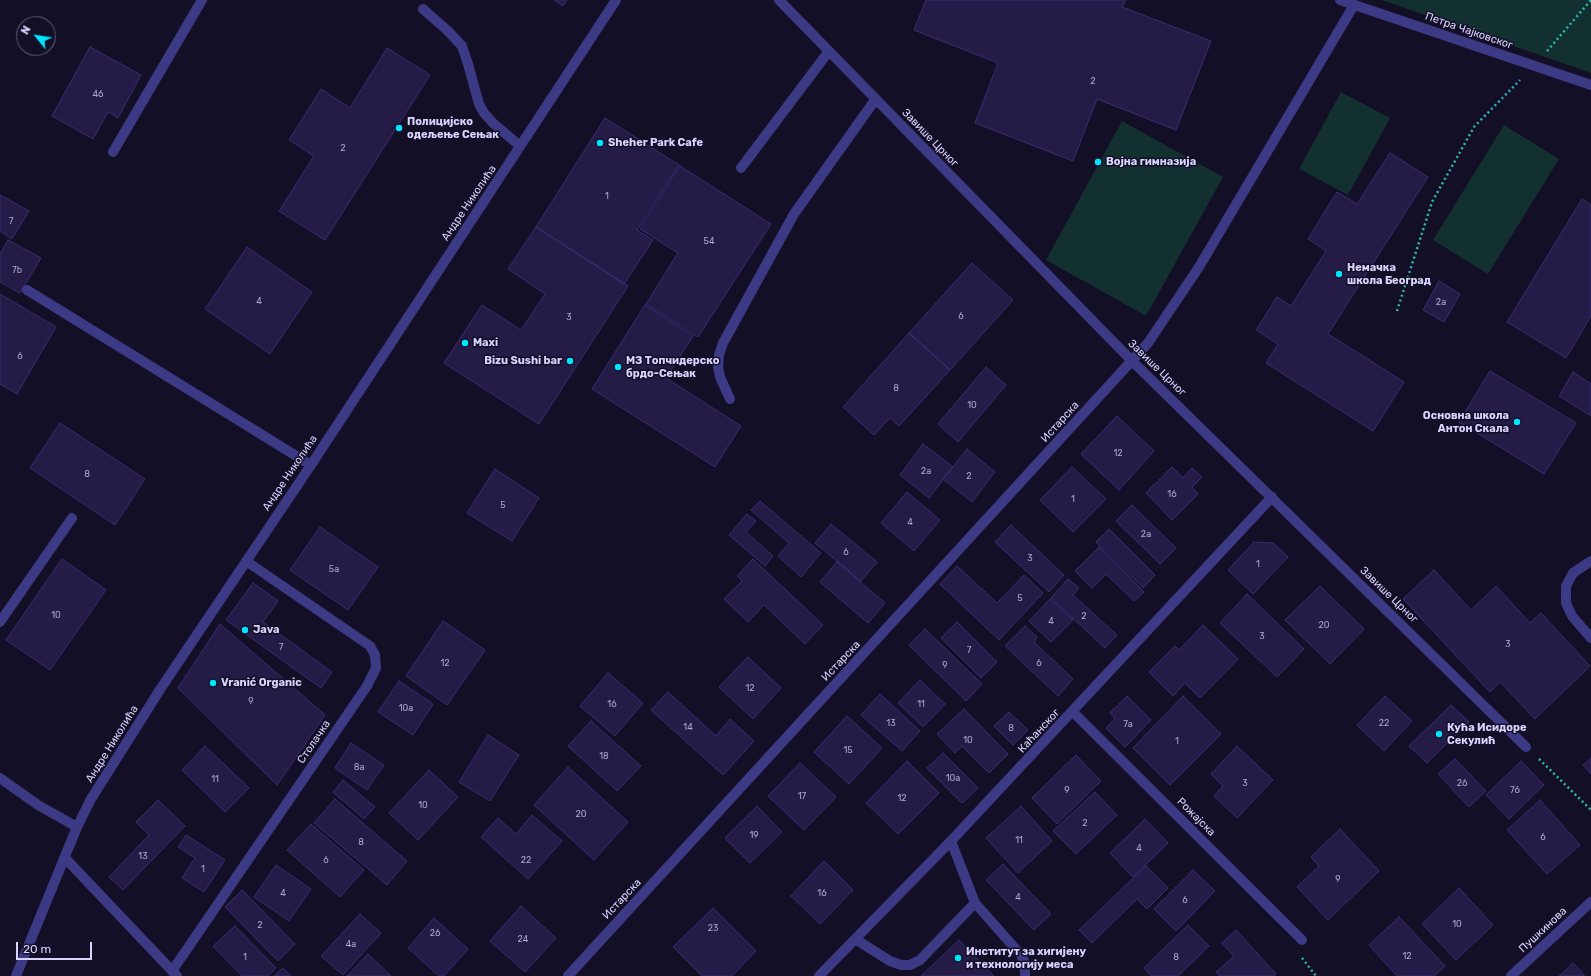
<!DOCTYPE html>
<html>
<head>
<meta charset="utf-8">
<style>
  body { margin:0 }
  #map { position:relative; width:1591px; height:976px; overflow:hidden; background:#130f26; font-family:Rubik,sans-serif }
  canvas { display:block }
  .north { position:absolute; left:16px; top:16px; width:40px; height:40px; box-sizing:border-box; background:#130f26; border:1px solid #625e7d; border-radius:50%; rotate:300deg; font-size:11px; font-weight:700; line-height:16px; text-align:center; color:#d9d4ff }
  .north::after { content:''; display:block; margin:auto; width:14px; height:18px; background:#00e5ff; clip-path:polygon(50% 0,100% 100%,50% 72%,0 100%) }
  .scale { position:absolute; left:16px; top:942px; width:76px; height:18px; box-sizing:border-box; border:2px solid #d9d4ff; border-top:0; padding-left:5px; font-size:12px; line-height:14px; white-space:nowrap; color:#d9d4ff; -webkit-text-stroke:3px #130f26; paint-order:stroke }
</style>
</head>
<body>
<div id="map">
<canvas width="1591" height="976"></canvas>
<div class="north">N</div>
<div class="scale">20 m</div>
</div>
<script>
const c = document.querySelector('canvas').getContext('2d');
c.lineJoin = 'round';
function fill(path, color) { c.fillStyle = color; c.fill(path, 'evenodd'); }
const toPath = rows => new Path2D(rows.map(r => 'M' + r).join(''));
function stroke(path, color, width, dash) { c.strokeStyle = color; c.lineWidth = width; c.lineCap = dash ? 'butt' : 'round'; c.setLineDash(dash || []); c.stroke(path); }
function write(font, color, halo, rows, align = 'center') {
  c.font = font + ' Rubik,sans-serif'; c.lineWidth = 3; c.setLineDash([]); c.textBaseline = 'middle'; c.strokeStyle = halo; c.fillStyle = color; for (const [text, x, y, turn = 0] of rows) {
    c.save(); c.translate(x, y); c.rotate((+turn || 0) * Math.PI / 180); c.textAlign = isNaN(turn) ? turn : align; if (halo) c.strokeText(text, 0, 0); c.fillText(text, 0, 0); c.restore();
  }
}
fill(toPath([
  [1382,0,1591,0,1591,73],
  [1341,92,1390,118,1348,195,1299,169],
  [1122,121,1223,177,1146,316,1046,260],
  [1504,125,1559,159,1488,274,1433,240]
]), '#12302f');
const building = toPath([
  [554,0,567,0,563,6,554,0],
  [926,0,1126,0,1122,7,1211,41,1176,130,1097,99,1073,161,975,123,998,63,914,30,926,0],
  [90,47,141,75,118,118,108,112,93,139,52,116,90,47],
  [387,48,430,75,325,240,279,211,314,156,289,140,321,89,350,108,387,48],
  [605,118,679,165,637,230,653,240,624,284,536,227,605,118],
  [1390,153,1428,177,1328,334,1404,382,1373,431,1266,363,1278,344,1256,330,1277,297,1291,306,1326,251,1308,239,1337,192,1357,204,1390,153],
  [680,166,771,224,698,337,646,304,678,253,640,229,680,166],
  [0,195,29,211,12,239,0,231,0,195],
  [1582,199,1591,205,1591,316,1566,358,1507,322,1582,199],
  [536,227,628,286,539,424,444,363,482,305,521,330,545,294,508,269,536,227],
  [8,240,41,258,20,293,0,282,0,254,8,240],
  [247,247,312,292,270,354,205,309,247,247],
  [972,263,1013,300,950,370,909,333,972,263],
  [1439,281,1460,294,1444,322,1423,310,1439,281],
  [0,294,56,327,17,394,0,384,0,294],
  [645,305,693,336,666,378,741,426,715,467,592,389,645,305],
  [909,333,950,370,899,426,890,418,874,435,843,407,909,333],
  [986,367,1006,385,958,442,938,424,986,367],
  [1490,371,1576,423,1544,474,1459,422,1490,371],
  [1573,372,1591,384,1591,416,1559,396,1573,372],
  [1117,416,1154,451,1119,490,1081,454,1117,416],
  [60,423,145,479,115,525,30,468,60,423],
  [923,444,953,467,929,498,900,475,923,444],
  [967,449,995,472,972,502,943,479,967,449],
  [1072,467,1106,499,1073,532,1040,500,1072,467],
  [1172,467,1183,478,1192,468,1202,477,1192,487,1198,494,1172,520,1146,493,1172,467],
  [495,469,539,498,512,541,467,513,495,469],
  [907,492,940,520,914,551,881,523,907,492],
  [760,501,821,553,801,577,778,556,789,543,751,510,760,501],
  [1132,505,1176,548,1160,564,1116,521,1132,505],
  [747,514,756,521,746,532,773,556,765,566,729,535,747,514],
  [831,524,877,562,861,581,815,543,831,524],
  [1011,525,1064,575,1049,592,995,542,1011,525],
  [320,527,378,567,348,610,290,570,320,527],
  [1109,529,1155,575,1143,588,1096,542,1109,529],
  [1254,542,1273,543,1288,557,1253,594,1228,570,1254,542],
  [1099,547,1144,592,1134,601,1106,574,1092,588,1075,571,1099,547],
  [62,559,106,590,50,670,6,640,62,559],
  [753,559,823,625,805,644,764,605,748,622,724,599,742,581,737,576,753,559],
  [837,562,885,603,868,623,820,582,837,562],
  [957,566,997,603,1024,575,1043,593,999,640,940,584,957,566],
  [1434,570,1471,610,1496,586,1530,623,1541,613,1590,666,1535,719,1500,682,1490,692,1403,599,1434,570],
  [1068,579,1079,588,1073,595,1117,635,1105,648,1051,598,1068,579],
  [253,583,278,601,263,622,332,672,321,688,226,620,253,583],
  [1320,586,1364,629,1330,664,1285,620,1320,586],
  [1247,594,1304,649,1277,677,1220,623,1247,594],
  [1050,599,1073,620,1051,642,1029,621,1050,599],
  [443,621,485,650,447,705,406,676,443,621],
  [957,622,997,662,981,678,941,638,957,622],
  [220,624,325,715,277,785,178,688,220,624],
  [1203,625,1238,659,1200,698,1185,683,1173,696,1149,672,1175,646,1179,650,1203,625],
  [1025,626,1037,637,1034,642,1073,679,1058,696,1005,646,1025,626],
  [925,629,982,684,966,701,909,645,925,629],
  [748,657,781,688,753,719,719,687,748,657],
  [608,673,643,703,615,736,580,706,608,673],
  [920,680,945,704,923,727,898,703,920,680],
  [399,681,433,704,413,735,378,712,399,681],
  [668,692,716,736,730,719,754,741,723,775,651,710,668,692],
  [880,694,920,731,902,751,861,715,880,694],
  [1127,696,1151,720,1125,747,1106,728,1115,718,1110,713,1127,696],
  [1183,696,1221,734,1170,785,1133,748,1183,696],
  [1385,696,1412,721,1384,751,1357,725,1385,696],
  [1451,705,1469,722,1427,763,1409,746,1451,705],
  [964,709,1008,754,989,773,962,746,955,753,937,734,964,709],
  [1009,712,1028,730,1013,745,994,726,1009,712],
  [847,716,882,748,849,784,814,752,847,716],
  [591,721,641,766,617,791,568,746,591,721],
  [488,735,519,755,490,801,459,782,488,735],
  [351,743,384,765,367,790,335,768,351,743],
  [205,746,249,788,225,812,182,770,205,746],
  [1237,746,1273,780,1237,818,1214,796,1223,786,1211,774,1237,746],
  [943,753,978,788,962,803,927,768,943,753],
  [1076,755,1101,781,1057,824,1032,798,1076,755],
  [1591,758,1591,774,1583,765,1591,758],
  [1455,759,1486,791,1469,807,1438,774,1455,759],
  [907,761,939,793,898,834,866,803,907,761],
  [1521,761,1544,785,1509,819,1486,795,1521,761],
  [800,763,836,797,804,830,768,796,800,763],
  [568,767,628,822,594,860,534,805,568,767],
  [429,770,458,797,418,840,389,813,429,770],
  [343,780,375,807,364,819,333,792,343,780],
  [1095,792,1117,815,1076,854,1053,831,1095,792],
  [335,799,407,861,387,885,314,823,335,799],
  [158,800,185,826,123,890,109,877,149,835,136,822,158,800],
  [1540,800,1580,845,1547,874,1507,830,1540,800],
  [757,806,782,832,750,863,725,838,757,806],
  [1021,806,1052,841,1018,873,986,838,1021,806],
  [532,815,562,841,528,879,481,837,498,818,516,834,532,815],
  [1145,819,1168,843,1133,877,1110,853,1145,819],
  [311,824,364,870,340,897,287,850,311,824],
  [1340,829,1379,871,1328,920,1297,887,1319,866,1311,857,1340,829],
  [186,835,225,860,204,892,182,878,195,858,178,847,186,835],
  [824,861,853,890,820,924,791,896,824,861],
  [1003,864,1051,914,1034,930,986,880,1003,864],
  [276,865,311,889,289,921,254,897,276,865],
  [1146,866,1168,888,1147,909,1137,899,1092,943,1079,930,1146,866],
  [1193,870,1215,891,1176,931,1154,909,1193,870],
  [1459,888,1493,925,1456,960,1422,924,1459,888],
  [242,890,295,944,278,961,225,907,242,890],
  [521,906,556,938,525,972,490,941,521,906],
  [713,908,756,951,732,976,702,976,673,947,713,908],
  [360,914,381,933,343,975,321,956,360,914],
  [1399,917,1445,966,1434,976,1397,976,1369,945,1399,917],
  [434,918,468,949,444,976,439,976,408,948,434,918],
  [1188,925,1209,946,1178,976,1151,976,1144,968,1188,925],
  [235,926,276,968,268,976,242,976,213,946,235,926],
  [1236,930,1276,974,1274,976,1220,976,1216,972,1234,956,1222,943,1236,930],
  [959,940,994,976,921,976,959,940],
  [368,954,391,976,347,976,368,954],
  [1573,963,1585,976,1559,976,1573,963],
  [283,968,291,976,274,976,283,968]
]);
fill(building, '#241b47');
stroke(building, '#3b2d73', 1);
stroke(toPath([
  [1547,51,1591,0],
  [1397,311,1432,202,1474,127,1520,80],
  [1539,759,1591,810],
  [1302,958,1316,976]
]), '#2fb8b0', 2.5, [2, 3]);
stroke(toPath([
  [779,0,1132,361,1526,747],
  [1340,0,1591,85],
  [423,9,448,31,462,46,468,64,479,104,484,113,493,123,520,146],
  [113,152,202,0],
  [741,168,829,51],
  [27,290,311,465],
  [730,399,720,377,718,367,719,355,723,343,794,214,875,100],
  [1591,561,1573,573,1566,586,1566,603,1572,616,1591,638],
  [0,622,72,518],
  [1073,712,1302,940],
  [0,778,38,805,77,827],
  [65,858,177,976],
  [975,903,1021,955,1025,963,1025,976],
  [855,939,890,961,901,965,910,965,920,960,975,903,951,841],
  [172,971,367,686,376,668,375,655,370,646,246,561],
  [16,976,77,827,91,799,161,688,311,465,616,0],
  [568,976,1148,343,1199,267,1354,5],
  [819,976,951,841,1272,497],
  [1511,976,1591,902]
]), '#3d3a85', 10);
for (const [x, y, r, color] of [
  [399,128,4,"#00e5ff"],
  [600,143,4,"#00e5ff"],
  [1098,162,4,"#00e5ff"],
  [1339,274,4,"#00e5ff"],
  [465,343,4,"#00e5ff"],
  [570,361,4,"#00e5ff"],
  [618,367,4,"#00e5ff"],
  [1517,422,4,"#00e5ff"],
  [245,630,4,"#00e5ff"],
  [213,683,4,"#00e5ff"],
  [1439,734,4,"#00e5ff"],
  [958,958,4,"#00e5ff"]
]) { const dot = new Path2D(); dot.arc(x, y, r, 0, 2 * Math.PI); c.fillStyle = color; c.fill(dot); stroke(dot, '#130f26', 1.5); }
write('9px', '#aca6d1', null, [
  ["2",1093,81],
  ["46",98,94],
  ["2",343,148],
  ["1",607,196],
  ["7",11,221],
  ["54",709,241],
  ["7b",17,270],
  ["4",259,301],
  ["2a",1441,302],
  ["6",961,316],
  ["3",569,317],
  ["6",20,356],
  ["8",896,388],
  ["10",972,405],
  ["12",1118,453],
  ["2a",926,471],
  ["8",87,474],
  ["2",969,476],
  ["16",1172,494],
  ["1",1073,499],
  ["5",503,505],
  ["4",910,522],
  ["2a",1146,534],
  ["6",846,552],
  ["3",1030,558],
  ["1",1258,564],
  ["5a",334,569],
  ["5",1020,598],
  ["10",56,615],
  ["2",1084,616],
  ["4",1051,621],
  ["20",1324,625],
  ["3",1262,636],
  ["3",1508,644],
  ["7",281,647],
  ["7",969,650],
  ["12",445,663],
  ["6",1039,663],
  ["9",945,665],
  ["12",750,688],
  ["9",251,701],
  ["16",612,704],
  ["11",921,704],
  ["10a",406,708],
  ["13",891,723],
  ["22",1384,723],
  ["7a",1128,724],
  ["14",688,727],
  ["8",1011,728],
  ["10",968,740],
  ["1",1177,741],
  ["15",848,750],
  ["18",604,756],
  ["8a",359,767],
  ["10a",953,778],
  ["11",215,779],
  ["3",1245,783],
  ["26",1462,783],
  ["9",1067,790],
  ["76",1515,790],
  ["17",802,796],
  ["12",902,798],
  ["10",423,805],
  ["20",581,814],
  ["2",1085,823],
  ["19",754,835],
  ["6",1543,837],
  ["11",1019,840],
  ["8",361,842],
  ["4",1139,848],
  ["13",143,856],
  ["6",326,860],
  ["22",526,860],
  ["1",203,869],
  ["9",1338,879],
  ["4",283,893],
  ["16",822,893],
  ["4",1018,897],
  ["6",1185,900],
  ["10",1457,924],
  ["2",260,925],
  ["23",713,928],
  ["26",435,933],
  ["24",523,939],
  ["4a",351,944],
  ["12",1407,956],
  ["1",245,957],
  ["8",1176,957]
]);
write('11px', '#d9d4ff', '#130f26', [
  ["Петра Чајковског",1469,31,19],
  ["Завише Црног",930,138,46],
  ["Андре Николића",469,203,-56],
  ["Завише Црног",1157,368,44],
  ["Истарска",1060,422,-48],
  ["Андре Николића",290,473,-56],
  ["Завише Црног",1389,595,44],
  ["Истарска",841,661,-47],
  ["Каћанског",1039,731,-47],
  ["Столачка",314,742,-56],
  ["Андре Николића",112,744,-58],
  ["Рожајска",1196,817,45],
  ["Истарска",622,899,-47],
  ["Пушкинова",1543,930,-43]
]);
write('bold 11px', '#d9d4ff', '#130f26', [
  ["Полицијско",407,122],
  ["одељење Сењак",407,135],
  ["Sheher Park Cafe",608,143],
  ["Војна гимназија",1106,162],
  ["Немачка",1347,268],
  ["школа Београд",1347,281],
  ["Maxi",473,343],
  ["Bizu Sushi bar",562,361,"right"],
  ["МЗ Топчидерско",626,361],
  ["брдо-Сењак",626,374],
  ["Основна школа",1509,416,"right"],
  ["Антон Скала",1509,429,"right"],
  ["Java",253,630],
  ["Vranić Organic",221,683],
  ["Кућа Исидоре",1447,728],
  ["Секулић",1447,741],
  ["Институт за хигијену",966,952],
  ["и технологију меса",966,965]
], 'left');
</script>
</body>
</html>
